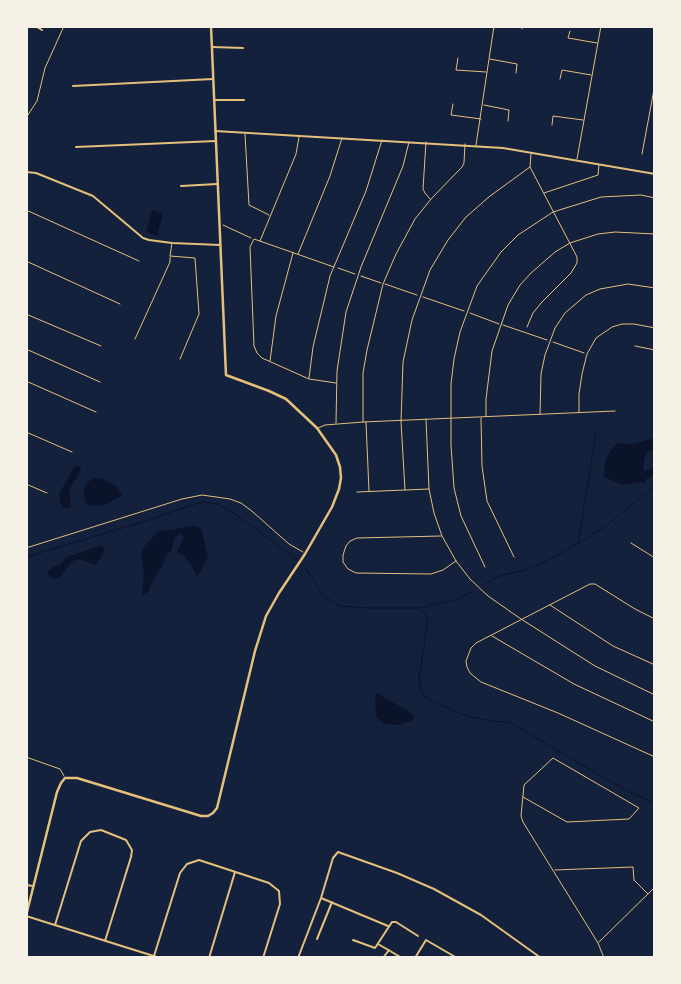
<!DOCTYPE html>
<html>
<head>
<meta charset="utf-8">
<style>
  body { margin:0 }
  #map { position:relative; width:681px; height:984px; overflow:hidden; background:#14213d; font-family:"IBM Plex Sans",sans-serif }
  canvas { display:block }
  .frame { position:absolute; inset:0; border:28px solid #f6f1e7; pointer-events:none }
</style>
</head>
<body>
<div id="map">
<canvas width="681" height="984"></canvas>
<div class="frame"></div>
</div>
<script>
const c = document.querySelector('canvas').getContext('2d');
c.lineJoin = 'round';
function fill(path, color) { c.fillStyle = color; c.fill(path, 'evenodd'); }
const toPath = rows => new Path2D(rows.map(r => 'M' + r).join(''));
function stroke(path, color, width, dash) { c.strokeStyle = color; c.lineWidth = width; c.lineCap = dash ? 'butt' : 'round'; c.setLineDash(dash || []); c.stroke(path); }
fill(toPath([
  [152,210,163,213,157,236,146,232],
  [655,438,655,452,652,450,646,453,643,467,645,471,655,467,655,475,647,478,645,484,641,482,624,485,612,481,604,476,605,461,610,451,618,443,632,444],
  [78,465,81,468,80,472,70,488,69,492,71,505,70,508,66,509,62,507,60,502,59,494,74,467],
  [93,478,101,478,111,483,118,488,122,496,104,505,90,506,86,503,83,493,87,483],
  [193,526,201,528,208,558,197,577,193,567,184,556,177,552,183,539,183,535,179,534,175,538,171,551,166,555,163,565,152,582,149,591,142,595,144,573,141,556,143,548,157,532],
  [102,545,105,550,96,565,79,559,73,561,58,579,54,579,48,575,47,572,53,567,60,565,67,557],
  [377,693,413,714,414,718,412,721,397,725,384,724,376,717,375,697]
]), '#0b132b');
stroke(toPath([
  [578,543,596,433],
  [26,557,149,520,191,505,204,502,217,504,229,510,298,560,304,566,324,596,340,606,367,608,419,608,424,612,428,620,419,679,421,691,425,697,438,704,467,716,491,721,509,722,627,791,655,803],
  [484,585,496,577,525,570,551,559,602,529,655,486],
  [421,608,455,600,472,592]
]), '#0b132b', 1);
stroke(toPath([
  [26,118,37,101,45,68,64,26],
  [223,225,251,238],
  [338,268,355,274],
  [361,276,381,283],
  [385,284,417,295],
  [423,297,464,311],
  [470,313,499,324],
  [503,325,547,340],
  [553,342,584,353],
  [26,548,182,499,202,495,230,499,241,503,253,512,289,544,303,552]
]), '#e5c07b', 1);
stroke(toPath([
  [485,26,494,28],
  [522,29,522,26],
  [570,31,568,38,597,43],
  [458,58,456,70,486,72],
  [490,59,517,64,516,73],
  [560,79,562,70,591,75],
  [453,104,451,115,481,119],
  [484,105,509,110,508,121],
  [552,125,553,116,583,120],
  [245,134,249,205,269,215],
  [426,142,423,189,425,193,430,199],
  [476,145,494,26],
  [642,154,655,84],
  [577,159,601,26],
  [544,193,598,175,599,165],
  [26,210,139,261],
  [260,241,296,154,299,137],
  [172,243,170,256,195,258,199,314,180,359],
  [298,254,330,176,342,138],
  [26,261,120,304],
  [334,267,254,239,250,247,254,346,257,353,262,358,309,379,336,383],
  [26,314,101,346],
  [527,327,533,313,542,302,571,273,577,263,577,257,530,167,531,154],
  [135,339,170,262,170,257],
  [635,346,655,350],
  [26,349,100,382],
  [270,361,276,316,293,253],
  [309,378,313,347,330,276,366,191,382,140],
  [26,381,96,412],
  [579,412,579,394,582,374,587,354,596,338,612,327,622,324,634,324,655,328],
  [540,414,541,374,545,355,555,328,565,313,586,295,600,289,628,284,655,288],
  [486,416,486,399,492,351,508,305,520,285,531,273,555,252,570,243,598,234,615,232,655,234],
  [481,418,482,466,487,501,514,557],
  [426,419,429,489,434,513,442,536,456,561,470,579,488,596,521,619,595,666,655,695],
  [363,422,363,373,367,350,383,284,396,254,415,219,431,199,462,167,464,163,465,144],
  [366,422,369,491],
  [336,423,337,371,346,312,361,267,403,166,409,142],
  [318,428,325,425,363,422,615,411],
  [26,432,72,452],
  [26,484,47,493],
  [405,490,401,422,403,362,412,320,430,270,448,240,466,217,490,196,530,167],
  [357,492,429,489],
  [441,536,357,538,350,541,346,546,343,555,343,562,348,569,356,573,431,574,443,570,456,561],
  [631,543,655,558],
  [485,567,461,516,454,488,451,445,451,384,454,359,460,332,477,286,501,252,518,235,553,212,601,197,641,195,655,198],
  [550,605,613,646,655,665],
  [655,619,635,609,595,584,590,584,476,643,471,648,466,661,467,667,470,673,481,682,558,713,655,757],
  [492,636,574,684,655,722],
  [26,757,60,769,64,776],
  [523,797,567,822,629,819,639,808,553,758,524,785,521,816,523,822,598,943,604,958],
  [555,870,633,867,634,880,648,894],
  [599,942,655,887],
  [653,958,655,956]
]), '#e5c07b', 1);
stroke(toPath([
  [35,26,42,30],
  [212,47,243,48],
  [73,86,213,79],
  [214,100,244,100],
  [215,131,503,148,655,174],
  [76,147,216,141],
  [26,172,36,173,93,196,143,238,149,240,172,243,220,245],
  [181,186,217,184],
  [26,885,33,886],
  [321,898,388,926],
  [26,916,160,958],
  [55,925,81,841,90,832,101,830,126,840,132,850,131,857,105,941],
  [317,939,332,902],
  [353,940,375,948,392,922,396,922,418,936],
  [378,944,402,958],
  [154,956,180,873,187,864,199,860,269,883,279,891,280,904,263,958],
  [209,958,235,872],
  [298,958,321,898,333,858,338,852,397,873,434,889,481,915,541,958],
  [383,958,389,950],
  [415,958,426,940,457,958]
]), '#e5c07b', 2);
stroke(toPath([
  [26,916,57,792,61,783,65,778,77,778,201,816,208,816,213,813,217,808,255,651,266,616,279,593,305,554,332,507,339,489,341,478,340,467,336,455,317,428,286,399,269,391,226,375,211,26]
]), '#e5c07b', 2.5);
</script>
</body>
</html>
